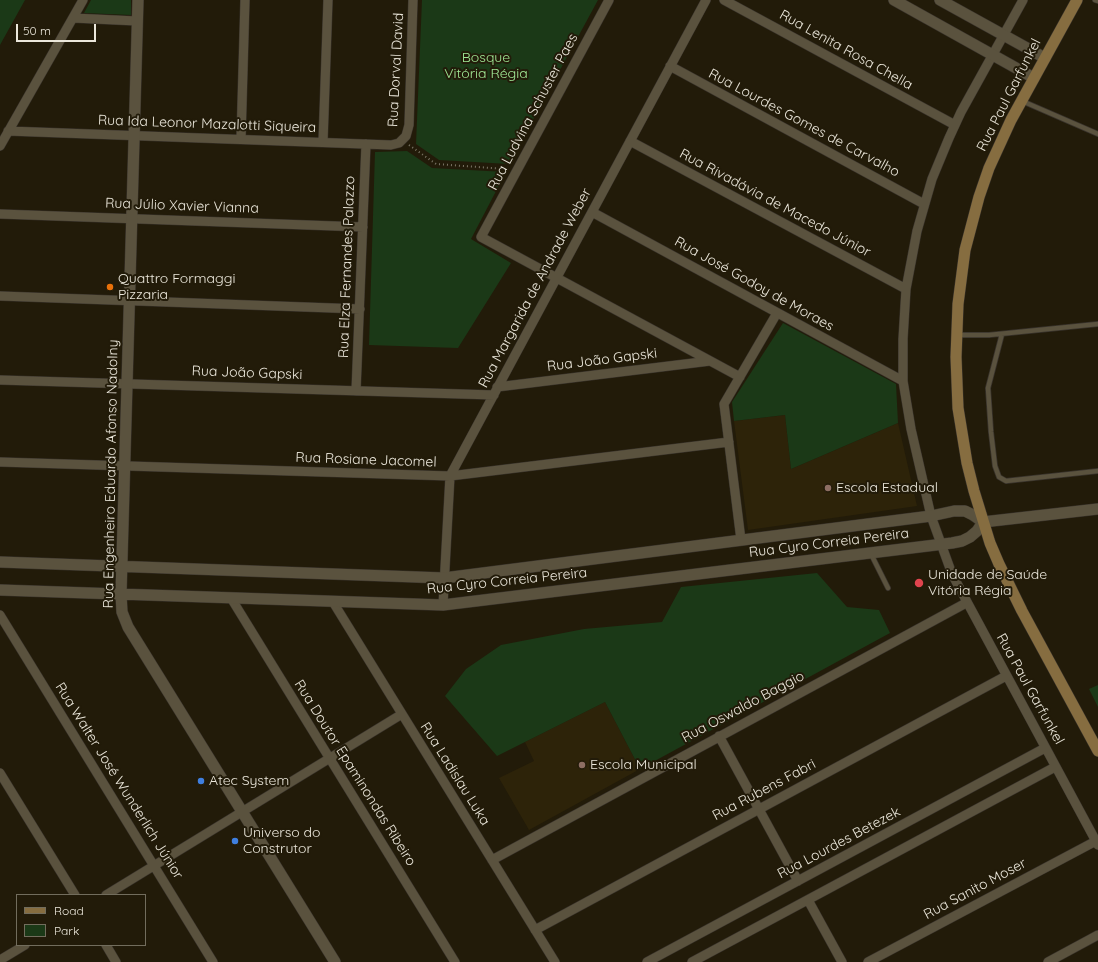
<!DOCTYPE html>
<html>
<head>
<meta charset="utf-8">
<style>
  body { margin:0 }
  #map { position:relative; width:1098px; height:962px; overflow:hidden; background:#221b09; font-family:Quicksand,sans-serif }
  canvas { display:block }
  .legend { position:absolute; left:16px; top:894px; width:130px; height:52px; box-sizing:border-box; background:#221b09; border:1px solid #726d5d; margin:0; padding:5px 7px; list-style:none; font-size:12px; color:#ebe7db }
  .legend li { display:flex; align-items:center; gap:8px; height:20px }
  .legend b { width:20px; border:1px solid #726d5d }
  .scale { position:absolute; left:16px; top:24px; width:80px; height:18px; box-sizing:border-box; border:2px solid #ebe7db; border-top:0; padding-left:5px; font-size:12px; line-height:14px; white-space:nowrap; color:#ebe7db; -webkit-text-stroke:3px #221b09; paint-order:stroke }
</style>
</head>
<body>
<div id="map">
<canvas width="1098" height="962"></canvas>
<ul class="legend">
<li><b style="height:5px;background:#866d40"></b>Road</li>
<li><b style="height:11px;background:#1b3917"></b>Park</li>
</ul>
<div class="scale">50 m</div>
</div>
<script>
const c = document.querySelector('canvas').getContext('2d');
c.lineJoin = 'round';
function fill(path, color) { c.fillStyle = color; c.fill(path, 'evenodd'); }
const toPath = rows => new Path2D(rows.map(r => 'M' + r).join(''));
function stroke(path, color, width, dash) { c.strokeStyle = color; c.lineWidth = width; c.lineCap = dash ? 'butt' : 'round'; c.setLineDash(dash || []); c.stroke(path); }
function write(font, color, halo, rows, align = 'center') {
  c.font = font + ' Quicksand,sans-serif'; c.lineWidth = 4; c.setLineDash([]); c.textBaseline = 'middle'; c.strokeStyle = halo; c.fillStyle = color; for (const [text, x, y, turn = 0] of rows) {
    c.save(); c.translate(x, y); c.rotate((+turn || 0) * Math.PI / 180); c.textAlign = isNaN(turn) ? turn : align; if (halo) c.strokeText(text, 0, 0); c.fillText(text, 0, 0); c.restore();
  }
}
fill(toPath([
  [785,415,791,469,898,423,917,506,748,530,734,421],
  [605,702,640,769,529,830,499,778,534,761,525,742]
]), '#2d2309');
fill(toPath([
  [0,0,25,0,0,45],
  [91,0,131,0,131,15,84,13],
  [422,0,598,0,509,164,439,160,416,144],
  [407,151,432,168,506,172,471,239,511,263,458,348,369,345,375,152],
  [783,323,896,384,898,423,791,469,785,415,734,421,732,402],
  [817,573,847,607,879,610,890,633,640,769,605,702,497,756,445,696,466,669,501,645,584,629,662,622,681,587],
  [1098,685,1098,707,1089,689]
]), '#1b3917');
const service = toPath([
  [1095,0,1098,1],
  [1022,101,1098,134],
  [1002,334,988,388,991,432,995,466,999,477,1006,481,1098,471],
  [958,335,989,335,1098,324],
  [871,554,888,588]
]);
const minor = toPath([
  [609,0,481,237,740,377],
  [724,0,955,125],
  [1023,0,961,112,949,138,932,179,917,231,906,289,903,339,903,381,911,429,931,516,952,574,1098,845],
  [73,18,137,21],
  [670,66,924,204],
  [8,131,391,145,399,143,406,136,409,125,413,0],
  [241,139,245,0],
  [630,141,906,289],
  [323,142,328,0],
  [0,146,83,0],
  [592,212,903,381],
  [0,214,363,227],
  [0,296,360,309],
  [0,380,494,395],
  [497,387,710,361],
  [356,391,366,144],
  [0,462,450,476,729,442],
  [741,540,724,404,777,313],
  [231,598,455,962],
  [333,602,555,962],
  [443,605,450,476,706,0],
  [0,615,213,962],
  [719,736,798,881],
  [0,773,75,895],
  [492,860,966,603],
  [106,895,402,714],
  [808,900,842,962],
  [535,930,1006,676],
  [106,945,116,962],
  [0,960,25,945],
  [647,962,1045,748],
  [692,962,1055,767],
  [868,962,1096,841],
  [1048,962,1098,935]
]);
const tertiary = toPath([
  [138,0,121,594,122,612,128,627,335,962],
  [894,0,1034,78],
  [940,0,1045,58],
  [0,562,444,578,931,516,954,511,965,511,973,515,983,522,1098,509],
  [0,590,443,605,952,543,962,541,970,537,977,531,983,522]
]);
const secondary = toPath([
  [1077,0,1011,120,989,168,979,197,965,250,958,304,956,357,958,408,967,463,974,491,990,543,999,564,1022,611,1098,751]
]);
stroke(service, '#39332c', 6);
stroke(minor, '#39332c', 10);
stroke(tertiary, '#39332c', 12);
stroke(secondary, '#39332c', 12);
stroke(toPath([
  [409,145,436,164,506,169]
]), '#7c7767', 2, [1, 3]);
stroke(service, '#5a523e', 4.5);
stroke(minor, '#5a523e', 9);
stroke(tertiary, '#5a523e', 11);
stroke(secondary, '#866d40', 11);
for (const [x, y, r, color] of [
  [110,287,4,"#e8710a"],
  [828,488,4,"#8d6e63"],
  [919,583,5,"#e0444e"],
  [582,765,4,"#8d6e63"],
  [201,781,4,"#3f7fe0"],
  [235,841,4,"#3f7fe0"]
]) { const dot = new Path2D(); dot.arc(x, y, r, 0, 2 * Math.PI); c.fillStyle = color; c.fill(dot); stroke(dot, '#221b09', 1.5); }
write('14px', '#ebe7db', '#221b09', [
  ["Rua Lenita Rosa Chella",846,50,29],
  ["Rua Dorval David",396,70,-87],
  ["Rua Paul Garfunkel",1009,95,-63],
  ["Rua Ludvina Schuster Paes",533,112,-62],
  ["Rua Lourdes Gomes de Carvalho",804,123,28],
  ["Rua Ida Leonor Mazalotti Siqueira",207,124,2],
  ["Rua Rivadávia de Macedo Júnior",775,203,28],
  ["Rua Júlio Xavier Vianna",182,206,2],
  ["Rua Elza Fernandes Palazzo",347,267,-88],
  ["Rua José Godoy de Moraes",754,284,29],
  ["Rua Margarida de Andrade Weber",535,288,-62],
  ["Rua João Gapski",602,360,-7],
  ["Rua João Gapski",247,373,2],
  ["Rua Rosiane Jacomel",366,460,2],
  ["Rua Engenheiro Eduardo Afonso Nadolny",111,474,-89],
  ["Rua Cyro Correia Pereira",829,543,-7],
  ["Rua Cyro Correia Pereira",507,581,-6],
  ["Rua Paul Garfunkel",1030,689,61],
  ["Rua Oswaldo Baggio",743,707,-28],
  ["Rua Doutor Epaminondas Ribeiro",355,773,58],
  ["Rua Ladislau Luka",455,774,58],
  ["Rua Walter José Wunderlich Júnior",119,781,58],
  ["Rua Rubens Fabri",764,790,-28],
  ["Rua Lourdes Betezek",839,843,-28],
  ["Rua Sanito Moser",975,889,-28]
]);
write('14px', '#a0e996', '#221b09', [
  ["Bosque",486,58],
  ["Vitória Régia",486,74]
]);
write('14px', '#ebe7db', '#221b09', [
  ["Quattro Formaggi",118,279],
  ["Pizzaria",118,295],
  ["Escola Estadual",836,488],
  ["Unidade de Saúde",928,575],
  ["Vitória Régia",928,591],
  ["Escola Municipal",590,765],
  ["Atec System",209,781],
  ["Universo do",243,833],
  ["Construtor",243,849]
], 'left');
</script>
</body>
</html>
